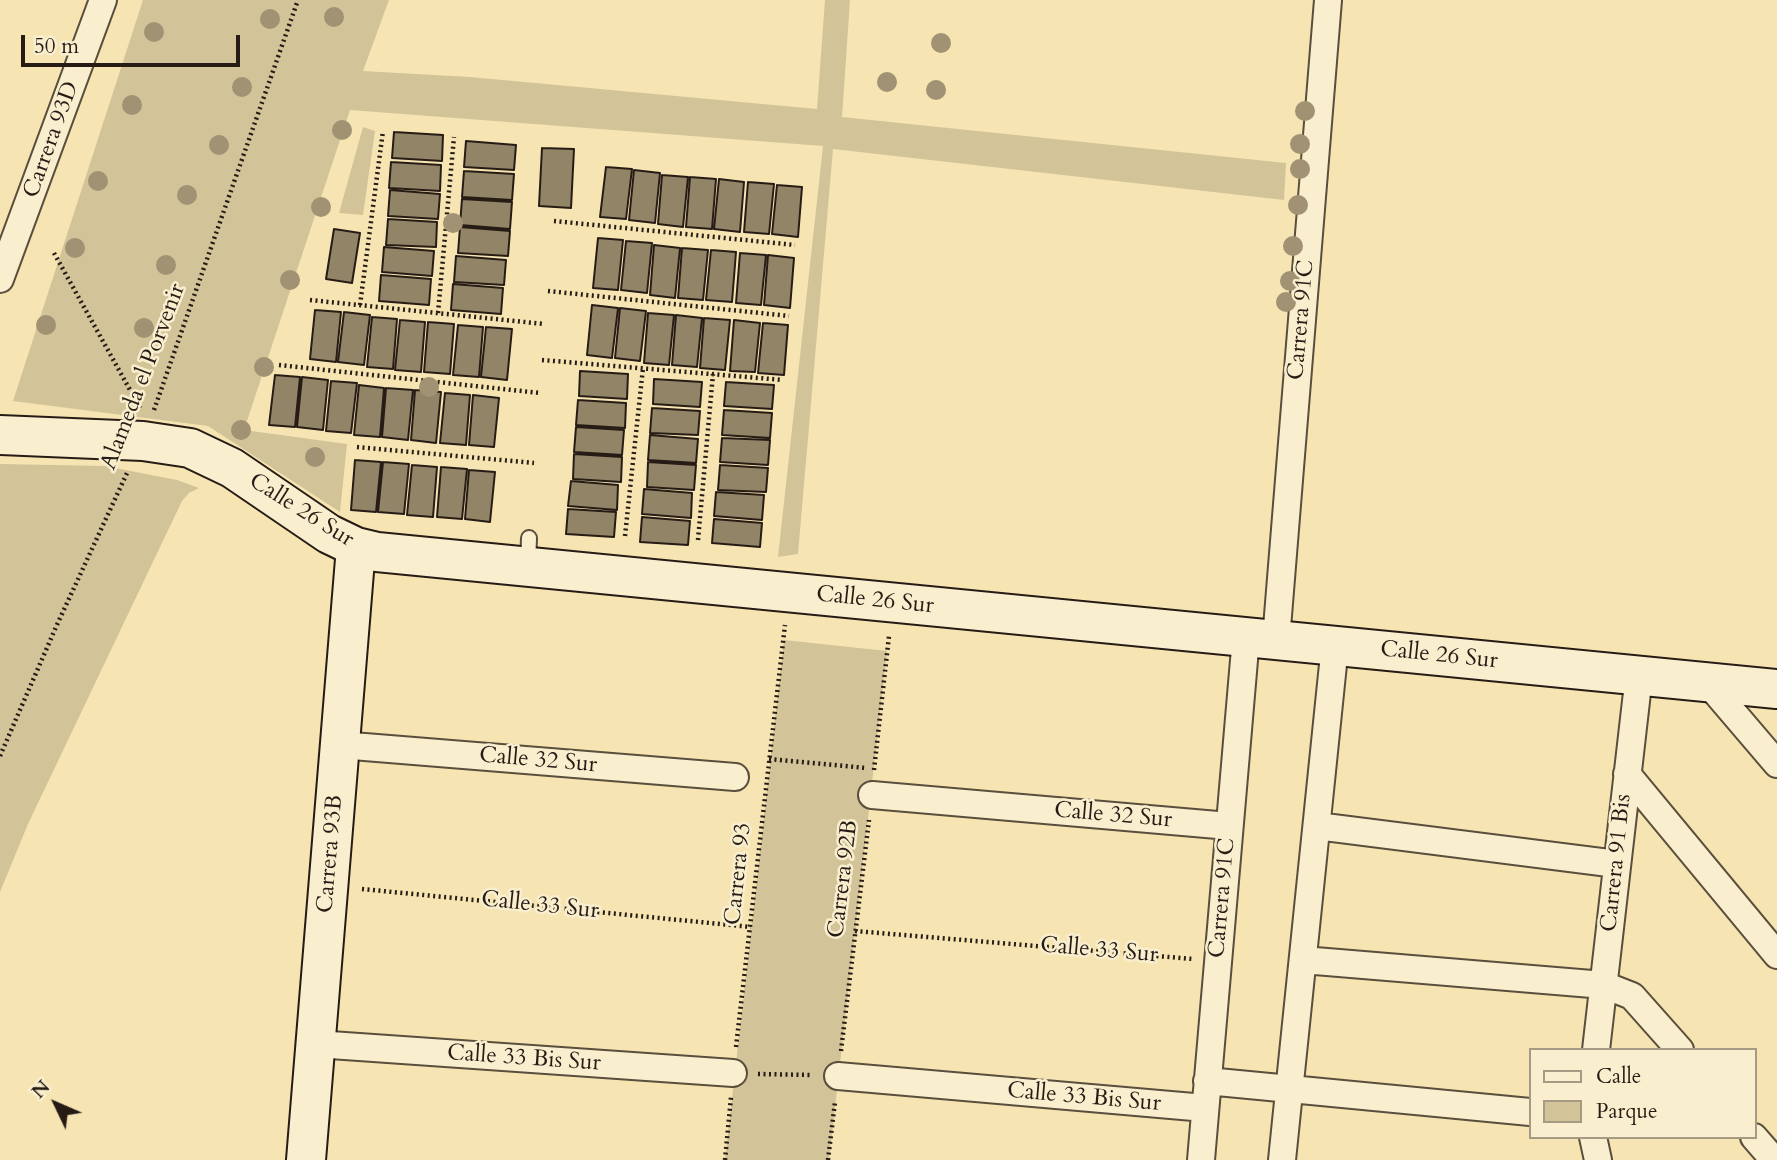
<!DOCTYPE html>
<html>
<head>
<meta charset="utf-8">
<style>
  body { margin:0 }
  #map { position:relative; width:1777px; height:1160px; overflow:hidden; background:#f6e5b3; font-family:Cardo,serif }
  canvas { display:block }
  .legend { position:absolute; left:1529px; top:1048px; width:228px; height:91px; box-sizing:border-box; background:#f9eece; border:2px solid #a59a84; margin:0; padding:9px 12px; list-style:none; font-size:21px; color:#261c15 }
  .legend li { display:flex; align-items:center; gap:14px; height:35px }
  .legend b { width:35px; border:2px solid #a59a84 }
  .north { position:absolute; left:21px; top:1069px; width:70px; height:70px; -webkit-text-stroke:5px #f9eece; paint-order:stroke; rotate:314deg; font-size:19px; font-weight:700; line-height:28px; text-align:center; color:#261c15 }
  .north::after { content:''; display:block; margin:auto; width:24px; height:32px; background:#261c15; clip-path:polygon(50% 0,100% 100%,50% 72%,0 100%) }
  .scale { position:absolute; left:21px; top:35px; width:219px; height:32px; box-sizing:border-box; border:4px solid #261c15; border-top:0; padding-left:9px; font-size:21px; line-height:24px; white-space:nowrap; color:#261c15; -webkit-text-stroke:5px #f9eece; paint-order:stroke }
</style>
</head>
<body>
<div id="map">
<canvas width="1777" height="1160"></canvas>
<ul class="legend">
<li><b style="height:9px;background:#f9eece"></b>Calle</li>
<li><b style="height:19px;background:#d3c398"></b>Parque</li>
</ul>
<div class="north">N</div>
<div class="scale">50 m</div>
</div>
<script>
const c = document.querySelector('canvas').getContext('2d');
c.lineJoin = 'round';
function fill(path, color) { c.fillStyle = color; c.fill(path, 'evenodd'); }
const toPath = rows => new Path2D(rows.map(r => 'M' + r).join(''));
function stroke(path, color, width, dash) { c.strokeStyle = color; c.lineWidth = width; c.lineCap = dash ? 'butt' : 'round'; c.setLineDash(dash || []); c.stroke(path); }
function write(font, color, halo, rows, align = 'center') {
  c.font = font + ' Cardo,serif'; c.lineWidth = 5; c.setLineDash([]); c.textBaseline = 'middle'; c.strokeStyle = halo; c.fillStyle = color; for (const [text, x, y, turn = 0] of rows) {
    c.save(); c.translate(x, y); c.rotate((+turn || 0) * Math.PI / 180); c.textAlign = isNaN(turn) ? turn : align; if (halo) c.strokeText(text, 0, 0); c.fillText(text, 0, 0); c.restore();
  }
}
fill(toPath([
  [143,0,389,0,363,71,470,77,817,109,825,0,850,0,842,117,1286,163,1284,200,833,149,798,554,778,557,823,146,350,110,244,430,347,444,340,512,208,426,13,401],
  [363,127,375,131,363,215,339,213],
  [0,464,105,466,177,480,199,488,189,493,182,501,28,824,0,892],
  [784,640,887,651,829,1160,725,1160]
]), '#d3c398');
const building = toPath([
  [394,132,443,135,442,161,392,158,394,132],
  [466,141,516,145,514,170,464,167,466,141],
  [542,148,574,149,571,208,539,206,542,148],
  [391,162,441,165,440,191,389,188,391,162],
  [606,167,632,169,626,219,600,217,606,167],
  [634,170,660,173,655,223,629,220,634,170],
  [464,171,514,174,512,200,462,197,464,171],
  [662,175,688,177,683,227,658,224,662,175],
  [690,177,716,179,712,229,686,227,690,177],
  [719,179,744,182,740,232,714,229,719,179],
  [748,182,774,184,769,234,744,232,748,182],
  [777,185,802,187,798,237,772,234,777,185],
  [390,190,440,194,438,219,388,216,390,190],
  [462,199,512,202,510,229,460,225,462,199],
  [388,219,437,222,436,247,386,245,388,219],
  [460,227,510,231,508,256,458,253,460,227],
  [334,229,360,233,352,283,326,279,334,229],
  [598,238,623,240,618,290,593,288,598,238],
  [626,241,652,243,647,293,621,290,626,241],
  [654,245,680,248,675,298,650,295,654,245],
  [384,247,434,251,432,276,382,272,384,247],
  [682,248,708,250,703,300,678,298,682,248],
  [711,250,736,252,732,302,706,300,711,250],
  [740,253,766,255,761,305,736,303,740,253],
  [768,255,794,258,790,308,764,305,768,255],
  [456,256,506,260,504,285,454,282,456,256],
  [381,275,431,279,429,305,379,301,381,275],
  [453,284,503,288,501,314,451,310,453,284],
  [592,305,618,308,612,358,587,355,592,305],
  [620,308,646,311,640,361,615,358,620,308],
  [315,310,341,312,336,362,310,359,315,310],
  [344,312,370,315,364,365,338,362,344,312],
  [648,313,674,315,669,365,644,363,648,313],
  [676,315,702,318,697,367,672,365,676,315],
  [372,317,397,319,393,369,367,367,372,317],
  [704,318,730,320,725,370,700,368,704,318],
  [400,320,425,322,421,372,395,370,400,320],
  [734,320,760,323,755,372,730,371,734,320],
  [428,322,454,324,450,374,424,372,428,322],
  [763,323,788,325,784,375,758,373,763,323],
  [458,325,483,327,479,377,453,375,458,325],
  [486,327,512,329,507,380,481,377,486,327],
  [580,371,628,374,627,399,579,396,580,371],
  [275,375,300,377,295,427,269,425,275,375],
  [302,377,328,380,323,430,297,427,302,377],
  [654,379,702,382,700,407,653,404,654,379],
  [331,381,357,383,351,433,326,431,331,381],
  [726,382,774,385,772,409,724,406,726,382],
  [359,385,384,388,380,437,354,435,359,385],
  [386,388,413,390,408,440,382,437,386,388],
  [415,390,441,392,436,443,411,440,415,390],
  [445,393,470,395,466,445,440,443,445,393],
  [473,395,499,398,494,447,469,445,473,395],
  [578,400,626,403,625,428,576,425,578,400],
  [652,408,700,411,698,435,650,433,652,408],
  [724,410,772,413,770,438,722,435,724,410],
  [576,427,624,430,622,455,574,452,576,427],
  [650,435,698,439,696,463,648,460,650,435],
  [722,438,770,440,768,465,720,462,722,438],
  [574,454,622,457,621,482,573,479,574,454],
  [355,460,381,462,376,512,351,510,355,460],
  [383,462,409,464,404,514,378,512,383,462],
  [648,462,696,465,694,490,647,487,648,462],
  [412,465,437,467,433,517,407,515,412,465],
  [720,465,768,468,766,492,718,490,720,465],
  [441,467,467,469,462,519,437,517,441,467],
  [469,470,495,472,490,522,465,519,469,470],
  [571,481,618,485,617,510,568,506,571,481],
  [644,489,692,493,691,518,642,514,644,489],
  [716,492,764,495,762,520,714,516,716,492],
  [568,509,616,512,614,537,566,534,568,509],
  [642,517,690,521,688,545,640,542,642,517],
  [714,519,762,523,760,547,712,543,714,519]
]);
fill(building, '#928567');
stroke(building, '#261c15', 2);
const lane = toPath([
  [528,565,529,538]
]);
const street = toPath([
  [0,279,103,0],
  [1276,640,1328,0],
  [1707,682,1777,764],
  [340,745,735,777],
  [1627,774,1777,955],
  [872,795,1229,826],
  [1317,826,1617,864],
  [1303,960,1604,985,1632,996,1680,1050],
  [316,1044,733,1073],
  [1596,1050,1639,675],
  [838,1076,1205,1108],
  [1207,1081,1530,1112],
  [1593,1137,1598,1160],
  [1754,1137,1774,1160],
  [1201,1160,1246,637],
  [1282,1160,1335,645]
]);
const secondary = toPath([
  [0,435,143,441,190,448,232,468,329,534,356,547,377,552,1777,689],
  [306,1160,356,547]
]);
stroke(lane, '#5a4e3c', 18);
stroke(street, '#5a4e3c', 30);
stroke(secondary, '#261c15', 42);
stroke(toPath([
  [554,221,795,245],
  [54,253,140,408],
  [548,291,789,316],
  [310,300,544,324],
  [360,305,383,131],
  [438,313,454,137],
  [542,360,783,380],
  [279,365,540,393],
  [154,410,298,0],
  [357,447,534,463],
  [625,536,643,368],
  [698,540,713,374],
  [0,756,56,627,127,473],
  [769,759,866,768],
  [874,770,889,636],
  [362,889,751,927],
  [855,931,1193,959],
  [736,1047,785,625],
  [841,1051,869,820],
  [758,1074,812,1075],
  [725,1160,731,1097],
  [828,1160,835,1102]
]), '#261c15', 4.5, [2, 3.5]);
stroke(lane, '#f9eece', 14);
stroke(street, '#f9eece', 26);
stroke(secondary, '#f9eece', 38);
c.fillStyle = '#a09272';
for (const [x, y] of [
  [334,17],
  [270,19],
  [154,32],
  [941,43],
  [887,82],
  [242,87],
  [936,90],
  [132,105],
  [1305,111],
  [342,130],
  [1300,144],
  [219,145],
  [1300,169],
  [98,181],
  [187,195],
  [1298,205],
  [321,207],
  [453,223],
  [1293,246],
  [75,248],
  [166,265],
  [290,280],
  [1290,281],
  [1286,302],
  [46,325],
  [144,328],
  [264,367],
  [429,387],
  [241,430],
  [315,457]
]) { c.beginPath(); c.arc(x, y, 10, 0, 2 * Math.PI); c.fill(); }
write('23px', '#261c15', '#f9eece', [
  ["Carrera 93D",52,140,-70],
  ["Carrera 91C",1302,320,-85],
  ["Alameda el Porvenir",144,377,-69],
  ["Calle 26 Sur",301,511,32],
  ["Calle 26 Sur",875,601,6],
  ["Calle 26 Sur",1439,656,6],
  ["Calle 32 Sur",538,761,5],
  ["Calle 32 Sur",1113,816,5],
  ["Carrera 93B",331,854,-85],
  ["Carrera 91 Bis",1617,863,-84],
  ["Carrera 93",739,874,-84],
  ["Carrera 92B",844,879,-83],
  ["Carrera 91C",1223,898,-85],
  ["Calle 33 Sur",540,906,6],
  ["Calle 33 Sur",1099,951,5],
  ["Calle 33 Bis Sur",524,1059,4],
  ["Calle 33 Bis Sur",1084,1098,5]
]);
</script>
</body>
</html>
